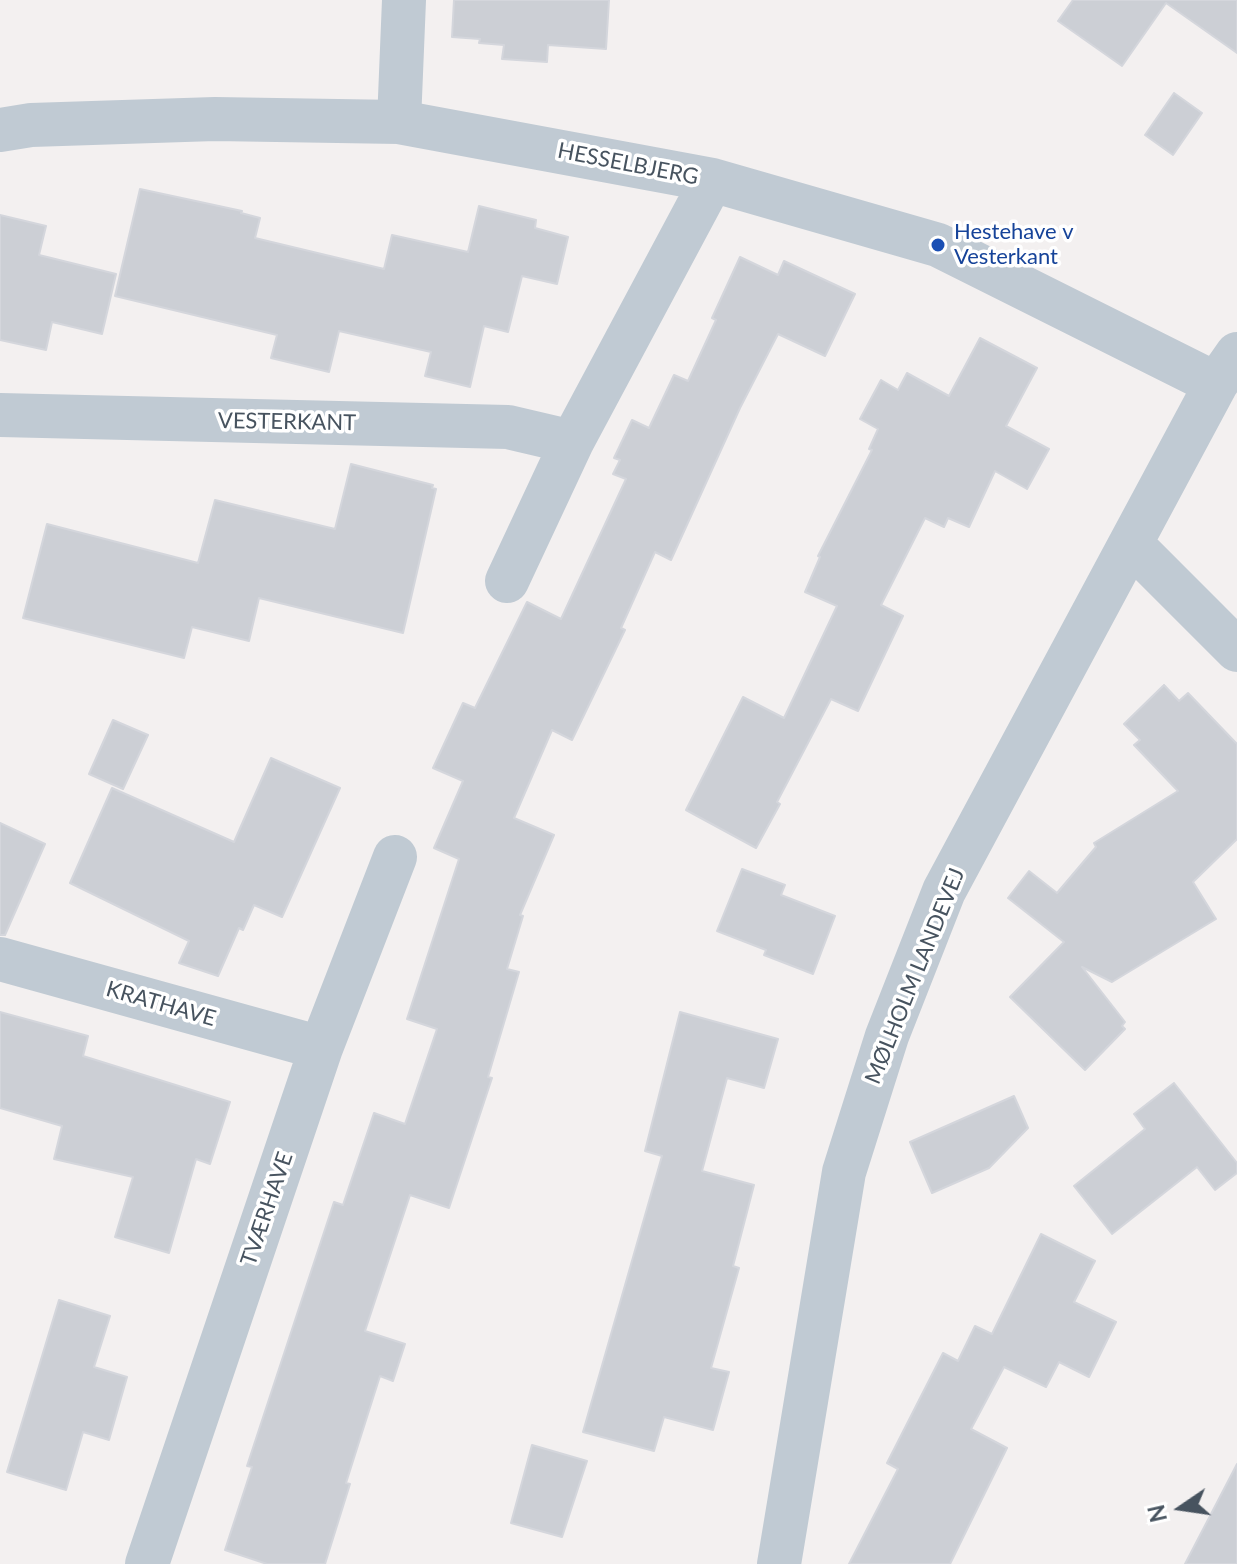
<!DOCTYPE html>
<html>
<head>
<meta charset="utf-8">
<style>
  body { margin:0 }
  #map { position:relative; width:1237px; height:1564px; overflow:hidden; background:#f3f0f0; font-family:Lato,sans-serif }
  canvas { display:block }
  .north { position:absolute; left:1141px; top:1468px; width:80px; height:80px; -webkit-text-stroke:6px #fff; paint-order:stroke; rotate:257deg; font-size:22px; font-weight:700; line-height:32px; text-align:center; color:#47535f }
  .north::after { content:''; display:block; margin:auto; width:28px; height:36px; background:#47535f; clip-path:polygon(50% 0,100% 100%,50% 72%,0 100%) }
</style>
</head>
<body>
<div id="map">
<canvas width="1237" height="1564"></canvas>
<div class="north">N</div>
</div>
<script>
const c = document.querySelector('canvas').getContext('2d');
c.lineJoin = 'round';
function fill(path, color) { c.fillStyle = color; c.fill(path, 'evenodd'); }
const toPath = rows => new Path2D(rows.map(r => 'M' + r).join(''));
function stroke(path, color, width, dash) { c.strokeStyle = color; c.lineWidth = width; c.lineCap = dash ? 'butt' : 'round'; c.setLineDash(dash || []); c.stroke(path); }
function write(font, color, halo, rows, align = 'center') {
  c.font = font + ' Lato,sans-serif'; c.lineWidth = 7; c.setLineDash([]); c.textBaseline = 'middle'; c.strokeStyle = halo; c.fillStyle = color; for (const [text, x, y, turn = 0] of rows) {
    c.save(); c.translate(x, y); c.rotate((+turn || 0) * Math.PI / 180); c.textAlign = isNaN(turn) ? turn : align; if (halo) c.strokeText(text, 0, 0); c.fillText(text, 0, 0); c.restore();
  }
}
const building = toPath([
  [454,0,609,0,606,49,548,45,547,62,502,59,504,45,479,43,480,39,452,37,454,0],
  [1073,0,1237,0,1237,53,1166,3,1122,66,1058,21,1073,0],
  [1174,93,1202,113,1173,155,1145,135,1174,93],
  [140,189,242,211,241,213,260,218,255,238,384,269,392,235,468,252,479,206,536,220,535,228,568,237,557,284,522,276,508,332,484,326,470,387,425,376,431,352,339,331,329,372,271,358,277,335,115,296,140,189],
  [0,215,46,226,39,255,116,274,102,334,52,322,46,350,0,340,0,215],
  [740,257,778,275,784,261,855,294,825,356,778,334,740,408,671,560,655,552,621,628,625,630,572,740,552,730,514,818,554,835,520,915,523,916,507,969,519,972,488,1077,492,1078,449,1208,410,1195,365,1331,405,1344,393,1381,380,1376,346,1483,350,1484,325,1564,267,1564,225,1550,252,1467,247,1466,334,1202,343,1205,374,1113,405,1124,437,1029,407,1019,459,859,434,848,463,781,433,768,463,703,475,708,527,602,561,619,626,479,613,474,620,460,614,458,632,420,649,428,674,375,688,381,716,320,712,318,740,257],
  [980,338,1037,368,1006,426,1049,449,1027,489,995,471,969,527,948,518,944,527,925,518,881,605,903,616,858,711,831,699,777,802,780,804,756,848,686,810,743,697,784,718,837,606,805,592,820,557,818,556,872,450,869,449,878,429,860,419,881,380,898,390,907,373,949,396,980,338],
  [351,464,433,485,432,488,436,489,403,633,259,598,249,641,192,627,184,658,23,618,47,524,198,563,215,500,335,529,351,464],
  [1164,685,1179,701,1188,693,1237,744,1237,839,1193,882,1216,919,1112,982,1082,967,1125,1022,1122,1026,1125,1029,1085,1070,1010,997,1064,942,1008,898,1029,871,1057,893,1096,847,1094,843,1178,791,1134,745,1140,740,1124,724,1164,685],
  [113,720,148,735,123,789,89,774,113,720],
  [271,758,340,788,282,917,254,905,243,930,239,928,218,976,179,963,189,941,70,883,112,788,234,842,271,758],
  [0,823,45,844,5,935,0,935,0,823],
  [742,869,785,885,781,895,835,916,813,974,764,955,766,950,717,931,742,869],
  [0,1012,88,1036,83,1056,230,1102,210,1164,196,1159,169,1253,115,1237,133,1177,54,1159,62,1126,0,1108,0,1012],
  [680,1012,778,1039,764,1088,727,1078,702,1171,754,1185,733,1266,739,1268,711,1368,729,1372,713,1430,664,1417,654,1451,583,1432,662,1156,645,1151,680,1012],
  [1174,1083,1237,1163,1237,1173,1215,1190,1197,1167,1112,1234,1074,1186,1145,1129,1134,1114,1174,1083],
  [1014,1096,1028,1128,989,1168,932,1193,910,1142,1014,1096],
  [1041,1234,1095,1261,1074,1302,1116,1322,1089,1377,1059,1362,1046,1387,1004,1367,971,1429,1007,1448,950,1564,849,1564,898,1469,887,1463,943,1353,958,1361,975,1326,992,1334,1041,1234],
  [59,1300,110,1316,94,1367,127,1377,109,1440,83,1432,66,1490,7,1472,59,1300],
  [532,1445,587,1461,562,1537,511,1523,532,1445],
  [1237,1464,1237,1564,1185,1564,1237,1464]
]);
fill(building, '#cccfd5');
stroke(building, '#d4d6dc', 2);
stroke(toPath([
  [399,122,404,0],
  [0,130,31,125,215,119,399,122,712,180,938,245,1216,384],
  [0,415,508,427,572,442],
  [1131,544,1237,650],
  [507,581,572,442,712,180],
  [0,959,321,1048],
  [147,1564,321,1048,395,857],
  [779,1564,844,1172,887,1036,944,891,1216,384,1237,354]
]), '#c0cad3', 44);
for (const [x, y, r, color] of [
  [938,245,8,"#1a4fb4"]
]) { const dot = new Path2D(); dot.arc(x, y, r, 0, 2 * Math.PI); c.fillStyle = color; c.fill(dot); stroke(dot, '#fff', 3); }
write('22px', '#47535f', '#fff', [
  ["HESSELBJERG",628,164,11],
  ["VESTERKANT",287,422,1],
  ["MØLHOLM LANDEVEJ",915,976,-68],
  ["KRATHAVE",161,1004,16],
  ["TVÆRHAVE",267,1209,-71]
]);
write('22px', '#164399', '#fff', [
  ["Hestehave v",954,232],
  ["Vesterkant",954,257]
], 'left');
</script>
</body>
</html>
